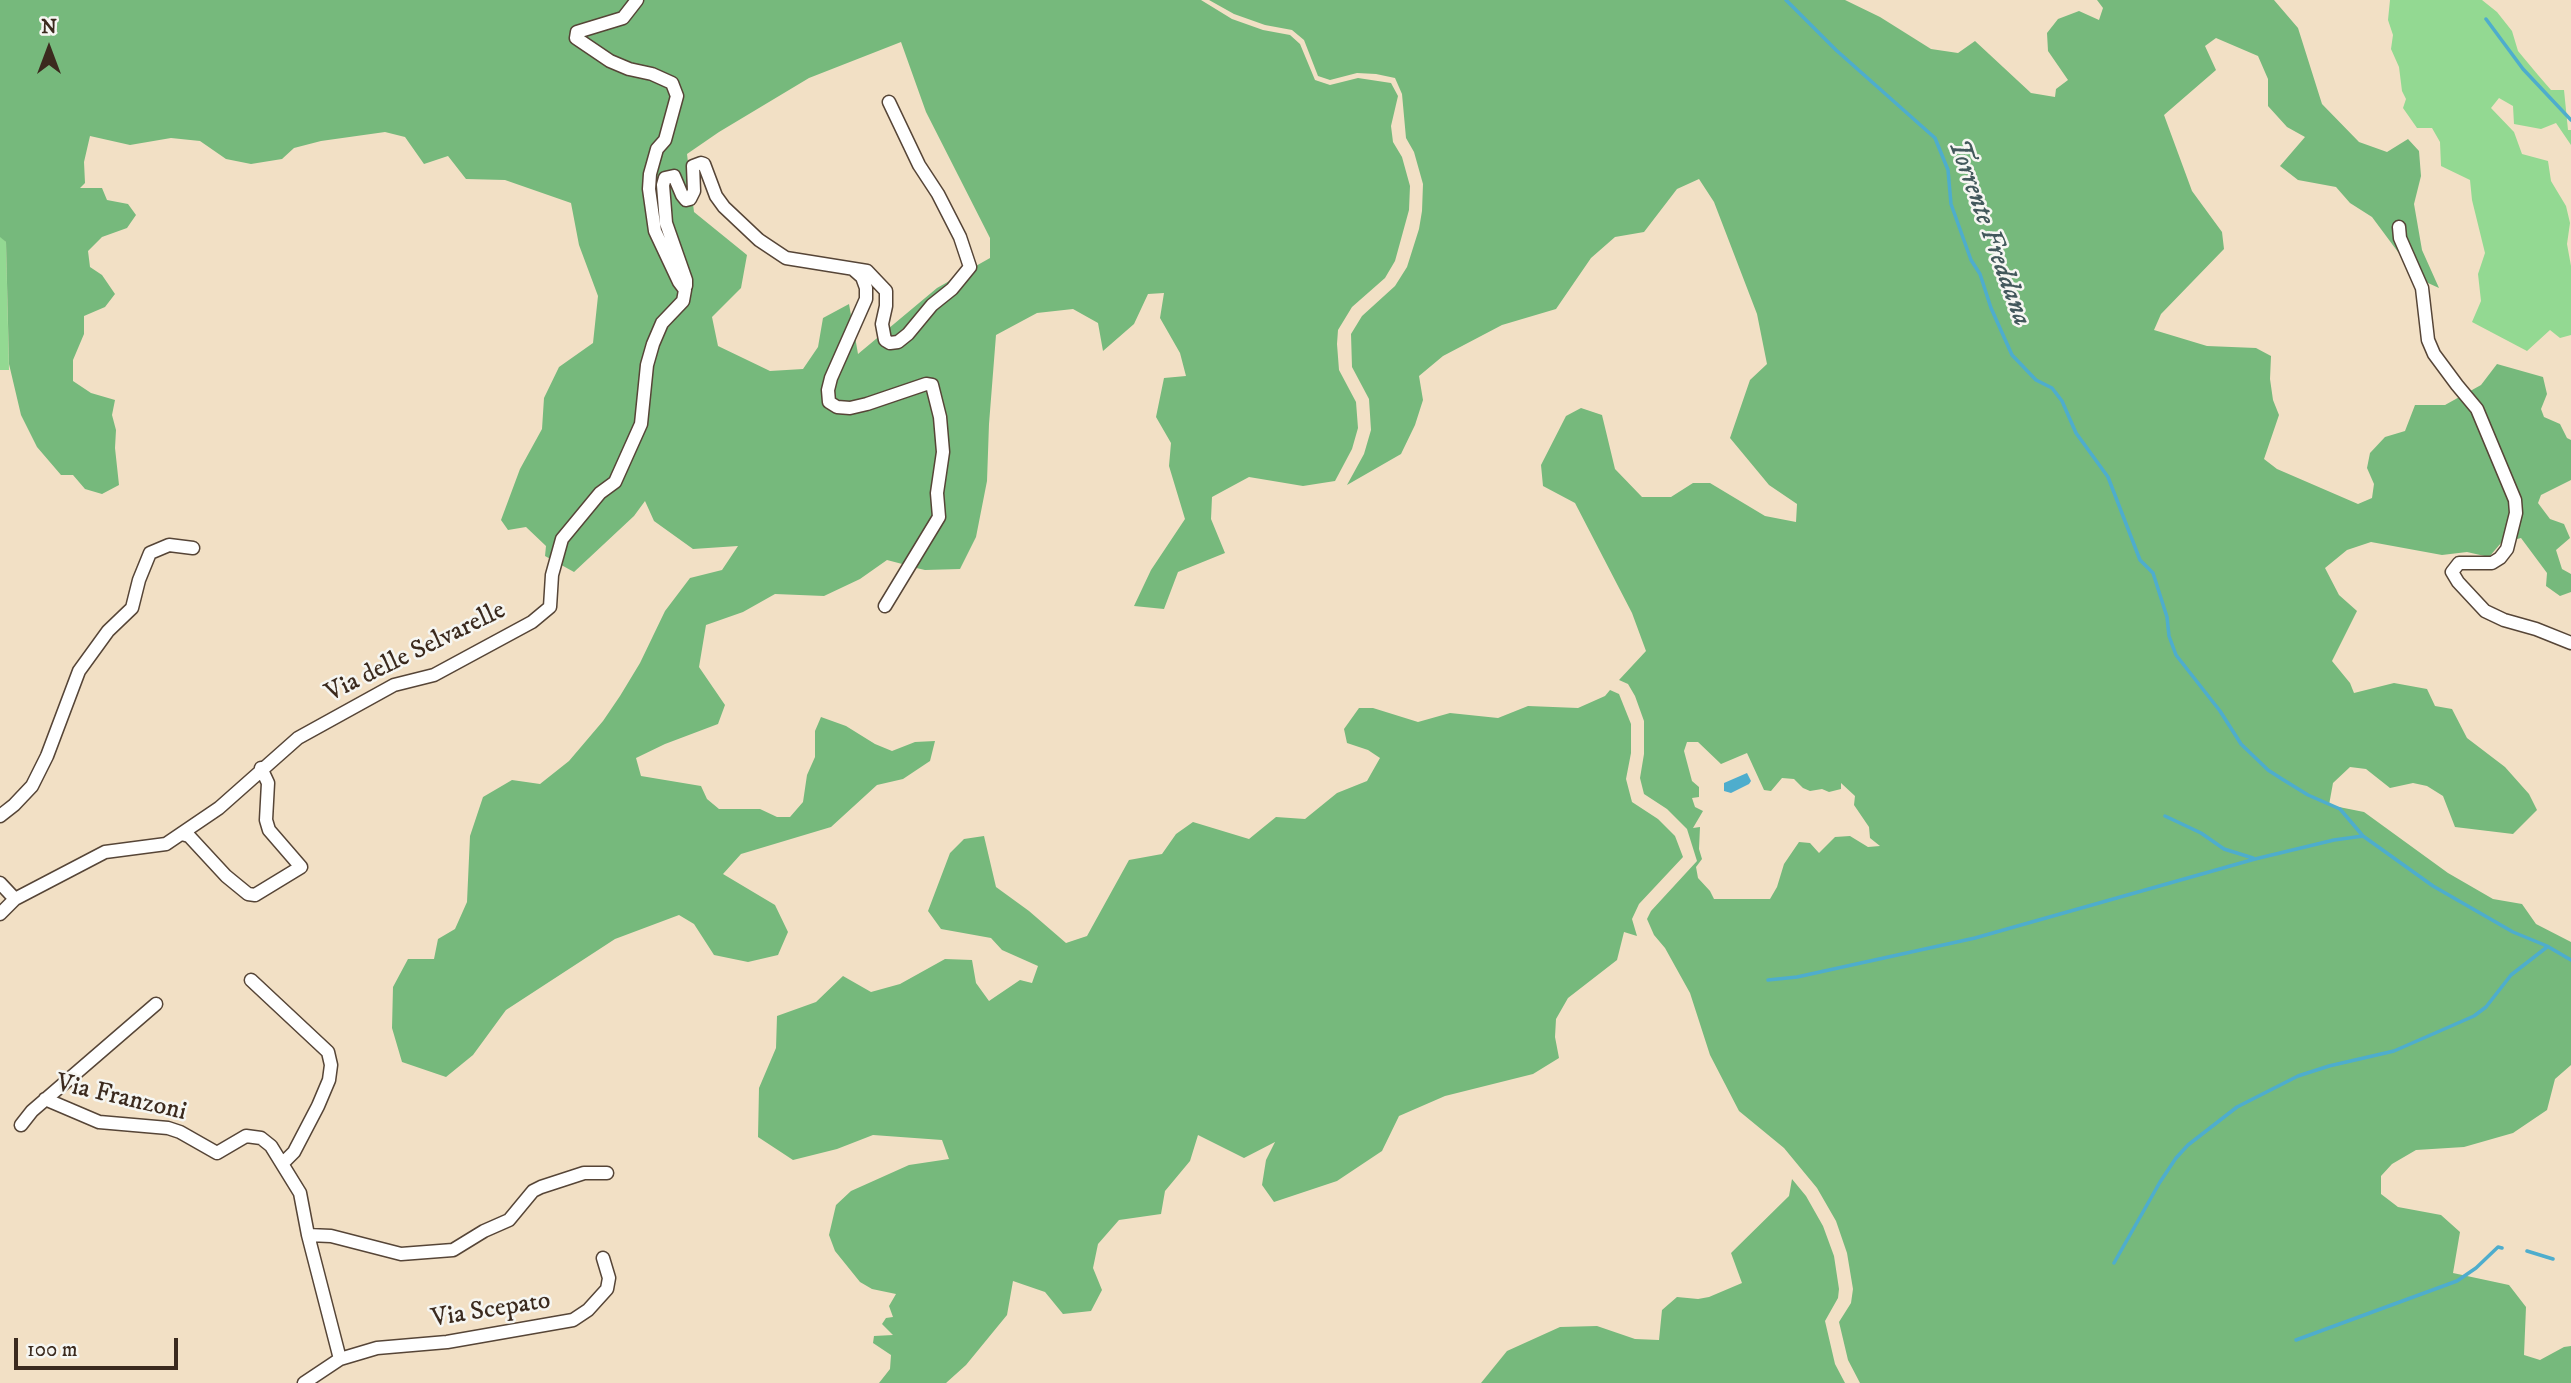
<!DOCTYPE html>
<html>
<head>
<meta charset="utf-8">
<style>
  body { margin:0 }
  #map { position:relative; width:2571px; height:1383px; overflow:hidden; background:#f2e0c5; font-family:"IM FELL DW Pica",serif }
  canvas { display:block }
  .north { position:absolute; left:14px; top:14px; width:70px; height:70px; -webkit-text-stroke:5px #f6f6f2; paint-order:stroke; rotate:0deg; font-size:19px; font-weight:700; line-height:28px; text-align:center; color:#3b2a1e }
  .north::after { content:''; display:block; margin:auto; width:24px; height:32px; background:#3b2a1e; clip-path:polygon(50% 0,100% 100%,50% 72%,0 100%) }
  .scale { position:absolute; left:14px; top:1338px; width:164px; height:32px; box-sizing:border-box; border:4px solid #3b2a1e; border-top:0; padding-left:9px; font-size:21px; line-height:24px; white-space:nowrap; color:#3b2a1e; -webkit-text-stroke:5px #f6f6f2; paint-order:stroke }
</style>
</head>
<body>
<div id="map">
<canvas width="2571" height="1383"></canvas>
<div class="north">N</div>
<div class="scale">100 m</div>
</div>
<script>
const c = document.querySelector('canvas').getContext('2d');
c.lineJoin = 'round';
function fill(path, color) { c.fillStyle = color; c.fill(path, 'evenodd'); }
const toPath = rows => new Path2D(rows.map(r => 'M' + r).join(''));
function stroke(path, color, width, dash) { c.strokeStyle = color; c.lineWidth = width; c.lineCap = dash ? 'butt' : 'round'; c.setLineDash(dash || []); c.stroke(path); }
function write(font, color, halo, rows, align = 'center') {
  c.font = font + ' "IM FELL DW Pica",serif'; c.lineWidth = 5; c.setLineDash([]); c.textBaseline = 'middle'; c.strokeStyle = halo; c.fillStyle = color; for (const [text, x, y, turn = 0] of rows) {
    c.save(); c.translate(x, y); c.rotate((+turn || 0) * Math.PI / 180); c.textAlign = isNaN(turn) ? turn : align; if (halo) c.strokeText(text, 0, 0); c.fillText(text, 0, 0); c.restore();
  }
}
fill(toPath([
  [2390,0,2482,0,2497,12,2512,31,2518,51,2538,75,2551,90,2564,90,2568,130,2571,130,2571,145,2556,123,2541,129,2514,124,2513,106,2499,98,2491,108,2514,132,2522,154,2548,161,2551,181,2566,206,2570,223,2567,244,2571,266,2571,335,2560,338,2550,330,2527,351,2472,322,2481,301,2478,274,2485,253,2472,200,2470,180,2441,166,2440,142,2432,128,2417,128,2403,108,2406,99,2402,91,2399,67,2391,49,2393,35,2388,20],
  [0,235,6,242,9,370,0,370]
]), '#93d992');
fill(toPath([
  [0,0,1201,0,1232,19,1263,30,1290,35,1300,44,1315,80,1330,85,1358,78,1391,83,1398,96,1391,126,1393,142,1402,157,1410,186,1409,210,1395,261,1385,278,1352,307,1338,330,1337,344,1339,370,1356,402,1358,428,1352,449,1335,481,1303,486,1249,477,1212,497,1211,519,1225,553,1178,572,1164,609,1134,606,1151,570,1185,519,1169,466,1171,443,1156,417,1164,378,1186,376,1180,353,1160,318,1164,293,1148,294,1134,324,1103,351,1098,323,1073,309,1037,313,996,335,989,424,987,481,976,537,960,569,925,570,912,567,942,518,941,493,946,452,943,416,937,386,933,382,926,381,866,401,838,404,832,400,831,390,834,378,854,331,858,354,937,288,990,258,990,238,926,112,901,42,809,78,719,132,687,154,694,212,747,255,741,288,712,317,718,346,770,371,803,369,818,347,823,318,849,304,852,321,828,377,825,389,826,404,836,410,850,411,930,388,937,417,940,452,934,493,936,516,906,565,887,560,860,579,824,596,775,594,743,612,706,625,699,667,725,705,718,724,665,744,636,758,641,776,701,786,707,799,719,809,760,809,777,817,790,817,803,802,807,775,815,757,815,731,821,717,846,726,875,744,892,751,915,742,935,741,930,761,903,779,877,785,831,827,741,854,723,874,775,905,788,932,778,955,748,962,714,955,694,924,679,915,615,939,506,1010,473,1055,446,1077,402,1062,392,1028,393,987,408,959,434,959,438,939,455,929,467,902,470,836,483,797,512,780,540,784,569,761,603,721,620,696,640,663,665,611,690,578,722,570,738,546,693,549,654,521,645,501,634,516,574,572,545,556,546,546,526,527,508,530,501,520,520,469,542,429,544,398,559,367,593,343,598,296,579,245,571,203,505,180,466,179,448,156,424,164,405,137,385,132,321,141,294,148,282,159,251,164,226,159,200,141,171,138,130,145,90,136,84,162,85,183,80,188,102,188,107,200,128,204,136,215,127,228,102,237,88,251,90,267,102,275,115,294,105,307,84,316,84,334,73,360,73,381,91,393,115,400,112,415,116,430,115,448,119,485,102,494,85,489,73,475,61,475,37,447,21,415,9,364,6,242,0,237],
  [1209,0,1845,0,1880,17,1931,49,1958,53,1975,41,2031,93,2055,97,2056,89,2068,80,2048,51,2047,33,2058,19,2079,11,2099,20,2103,8,2097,0,2274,0,2298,28,2322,104,2359,142,2387,152,2408,139,2419,151,2421,176,2414,204,2422,250,2439,288,2428,283,2415,265,2398,252,2372,217,2350,203,2336,187,2298,180,2280,166,2305,137,2287,127,2268,106,2268,79,2258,56,2216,38,2205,46,2216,70,2164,115,2192,191,2222,232,2224,249,2161,314,2154,330,2207,346,2256,348,2271,356,2270,379,2273,400,2279,415,2264,459,2277,469,2358,504,2372,498,2374,484,2367,468,2370,453,2385,437,2405,431,2415,405,2445,405,2481,385,2497,364,2543,377,2547,394,2541,409,2544,417,2560,424,2567,438,2571,440,2571,480,2541,495,2538,503,2550,519,2564,524,2570,538,2556,550,2562,569,2571,574,2571,592,2560,596,2546,586,2547,573,2521,538,2501,543,2489,557,2467,552,2442,555,2371,542,2347,550,2325,568,2339,595,2357,611,2332,661,2350,683,2354,693,2394,683,2427,689,2435,706,2452,709,2467,738,2505,767,2529,794,2537,810,2513,834,2455,827,2443,796,2427,786,2413,783,2390,788,2366,769,2350,767,2333,783,2329,805,2364,812,2448,873,2493,899,2522,904,2536,924,2571,942,2571,1065,2555,1079,2547,1110,2513,1133,2464,1147,2416,1150,2392,1164,2381,1176,2381,1194,2398,1207,2441,1215,2460,1232,2453,1273,2509,1285,2526,1307,2524,1355,2540,1360,2564,1347,2571,1346,2571,1383,1860,1383,1848,1360,1839,1322,1851,1303,1853,1289,1847,1253,1836,1221,1817,1188,1784,1148,1739,1111,1710,1055,1690,993,1665,948,1654,935,1647,919,1651,911,1697,861,1687,829,1667,809,1644,794,1640,778,1644,754,1644,721,1635,696,1628,684,1619,680,1646,651,1632,613,1575,503,1543,486,1541,465,1566,416,1581,408,1602,415,1615,469,1642,497,1671,497,1693,483,1710,483,1765,516,1796,522,1797,504,1769,485,1730,438,1750,380,1767,364,1757,314,1714,202,1699,179,1677,189,1644,232,1615,237,1591,258,1556,309,1502,325,1443,356,1419,376,1423,400,1415,425,1401,454,1347,485,1364,454,1371,430,1369,399,1352,367,1351,334,1362,316,1395,286,1407,267,1419,229,1422,211,1423,184,1414,152,1406,138,1402,94,1395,78,1376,74,1357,73,1330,80,1318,76,1304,40,1292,30,1265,25,1234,14],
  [1687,742,1698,742,1721,764,1747,753,1764,790,1771,791,1782,778,1794,779,1803,788,1810,791,1822,789,1829,792,1841,789,1841,783,1855,796,1854,805,1869,827,1870,838,1880,846,1868,847,1850,836,1835,837,1819,853,1810,843,1799,842,1784,864,1777,887,1770,899,1714,899,1710,891,1698,878,1696,867,1702,859,1699,849,1700,827,1693,828,1703,811,1695,807,1692,798,1699,797,1699,787,1692,781,1684,751],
  [1610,690,1619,694,1631,724,1631,753,1626,779,1632,802,1658,819,1675,836,1683,857,1639,904,1632,919,1637,936,1624,932,1617,960,1568,998,1556,1019,1555,1037,1559,1058,1533,1074,1445,1096,1399,1116,1382,1151,1337,1181,1274,1202,1262,1185,1266,1160,1275,1142,1244,1158,1198,1135,1190,1161,1165,1191,1161,1214,1119,1220,1098,1244,1093,1268,1102,1290,1091,1311,1063,1314,1045,1292,1013,1281,1007,1315,966,1365,946,1383,879,1383,890,1369,891,1355,873,1343,874,1336,893,1335,882,1324,886,1318,893,1317,889,1306,896,1294,872,1289,860,1282,835,1251,829,1235,836,1205,851,1191,909,1165,949,1159,942,1140,873,1135,837,1149,793,1160,758,1137,759,1088,776,1048,777,1016,816,1002,843,976,871,992,900,984,945,959,972,960,976,983,989,1001,1020,980,1032,983,1038,966,1002,950,991,938,941,929,928,911,950,853,964,839,984,836,996,887,1029,911,1066,943,1087,936,1129,860,1162,854,1176,834,1193,822,1249,839,1276,817,1305,819,1337,793,1367,781,1380,758,1368,750,1347,743,1344,729,1359,708,1373,708,1418,722,1450,713,1498,718,1528,706,1578,708,1605,696],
  [1792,1179,1806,1196,1823,1226,1834,1256,1839,1289,1838,1298,1825,1321,1835,1364,1845,1383,1481,1383,1507,1351,1560,1327,1597,1326,1635,1339,1659,1340,1662,1310,1677,1297,1698,1299,1709,1297,1742,1283,1731,1253,1789,1196]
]), '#76b97c');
fill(toPath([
  [1747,773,1751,781,1749,784,1731,793,1724,791,1724,783]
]), '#4eadcd');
stroke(toPath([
  [1786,0,1836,50,1935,138,1948,170,1951,204,1971,260,1980,274,1991,308,2012,355,2036,380,2052,388,2062,401,2076,433,2108,477,2140,560,2153,573,2167,617,2169,636,2176,655,2220,711,2241,744,2268,770,2282,779,2308,795,2340,809,2363,836,2433,886,2513,932,2547,946,2571,960],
  [2486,19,2523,69,2571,120],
  [2165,816,2201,833,2224,849,2253,858],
  [1768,980,1797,977,1975,938,2255,859,2334,840,2363,836],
  [2527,1251,2553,1259],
  [2114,1263,2160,1182,2176,1158,2188,1145,2237,1107,2298,1076,2329,1066,2394,1051,2474,1016,2486,1007,2511,975,2547,947],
  [2296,1340,2457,1281,2476,1268,2498,1247,2502,1248]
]), '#4eadcd', 3.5);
const street = toPath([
  [2399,227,2400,238,2422,288,2428,340,2434,354,2457,385,2477,409,2515,500,2516,513,2507,549,2500,558,2492,563,2459,563,2452,572,2458,582,2485,611,2504,620,2536,629,2571,643],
  [854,270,862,277,866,288,866,299,831,378,828,390,829,402,837,407,850,408,867,404,926,384,932,385,940,417,943,452,937,493,939,517,885,606],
  [686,286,686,280,666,223,663,185,665,178,674,176,682,195,686,200,690,199,694,191,693,166,701,163,704,164,716,196,724,207,759,240,786,258,867,271,886,291,886,306,882,324,885,340,890,343,898,342,908,334,932,305,952,289,970,267,960,237,938,194,919,165,889,102],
  [0,816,14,805,32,786,47,756,79,671,108,631,132,608,139,580,150,553,169,545,193,548],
  [182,834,189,836,226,876,248,894,255,895,301,867,269,830,266,820,268,783,261,768],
  [0,883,15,899],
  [0,914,15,899,105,852,166,844,219,808,298,738,394,685,434,675,532,622,550,607,552,575,562,539,600,493,615,482,641,424,647,365,653,344,662,323,683,301,685,290,679,282,655,231,649,189,650,174,657,149,665,140,677,96,672,83,652,74,629,69,610,61,576,38,577,32,623,18,637,0],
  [251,980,328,1052,331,1065,329,1080,318,1106,294,1152,282,1164],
  [45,1099,99,1122,168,1128,180,1132,217,1153,246,1136,261,1138,271,1146,300,1193,308,1235,340,1359,304,1383],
  [21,1125,32,1111,156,1004],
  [308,1235,331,1236,401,1254,453,1250,484,1231,509,1220,533,1191,541,1187,584,1173,607,1173],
  [340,1359,377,1348,447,1342,573,1320,588,1310,607,1289,609,1278,603,1258]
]);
stroke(street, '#564537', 15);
stroke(street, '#fff', 12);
write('26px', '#3b2a1e', '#f6f6f2', [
  ["Via delle Selvarelle",416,653,-26],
  ["Via Franzoni",121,1099,13],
  ["Via Scepato",491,1311,-9]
]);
write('italic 28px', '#42585b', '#f6f6f2', [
  ["Torrente Freddana",1988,233,70]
]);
</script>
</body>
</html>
